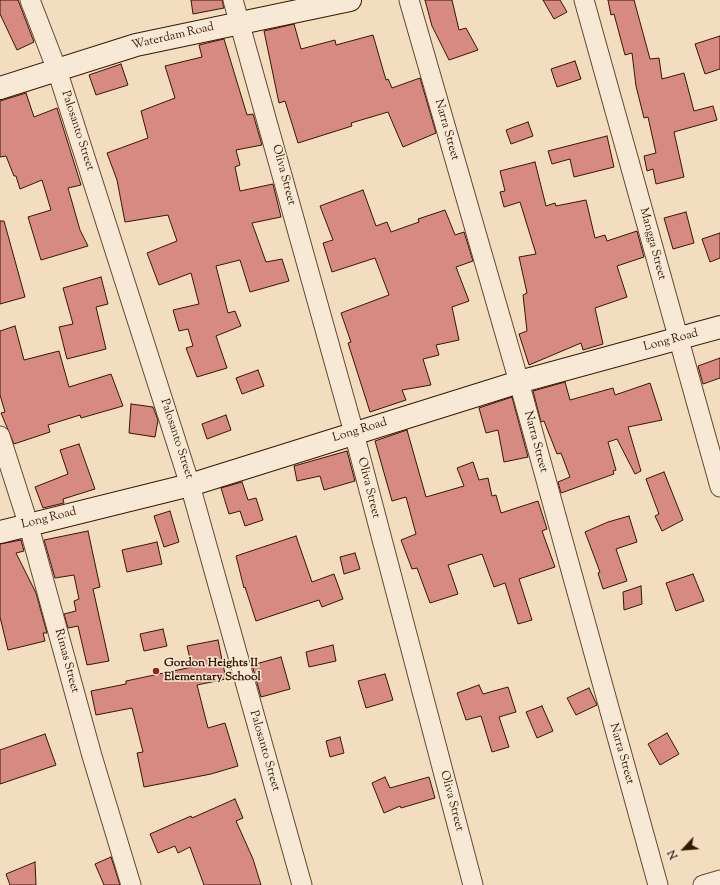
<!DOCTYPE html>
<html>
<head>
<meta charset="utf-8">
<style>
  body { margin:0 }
  #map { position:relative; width:720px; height:885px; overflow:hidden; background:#f2ddbe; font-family:"Sorts Mill Goudy",serif }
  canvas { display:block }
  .north { position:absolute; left:664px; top:829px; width:40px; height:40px; -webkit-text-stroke:3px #f7e9d5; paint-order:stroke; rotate:244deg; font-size:11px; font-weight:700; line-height:16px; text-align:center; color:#361703 }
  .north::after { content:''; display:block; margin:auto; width:14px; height:18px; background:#361703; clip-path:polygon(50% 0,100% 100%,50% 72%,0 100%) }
</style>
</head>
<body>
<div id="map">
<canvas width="720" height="885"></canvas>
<div class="north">N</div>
</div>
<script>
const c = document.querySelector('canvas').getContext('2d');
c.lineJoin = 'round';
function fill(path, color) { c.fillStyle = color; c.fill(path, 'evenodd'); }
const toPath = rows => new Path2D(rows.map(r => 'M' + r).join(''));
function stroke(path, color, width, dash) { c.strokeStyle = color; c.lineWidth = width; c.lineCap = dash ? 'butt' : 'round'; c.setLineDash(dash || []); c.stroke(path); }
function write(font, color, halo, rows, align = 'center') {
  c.font = font + ' "Sorts Mill Goudy",serif'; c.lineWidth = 3; c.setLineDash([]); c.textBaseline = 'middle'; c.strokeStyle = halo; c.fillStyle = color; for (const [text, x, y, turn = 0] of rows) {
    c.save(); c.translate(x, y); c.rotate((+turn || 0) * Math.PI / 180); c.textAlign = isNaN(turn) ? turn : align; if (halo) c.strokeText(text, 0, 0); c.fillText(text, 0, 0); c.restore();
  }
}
const building = toPath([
  [0,0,18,0,34,42,17,50,0,14,0,0],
  [191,0,222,0,224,8,193,14,191,0],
  [425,0,452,0,459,30,466,28,478,50,449,60,432,26,425,0],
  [543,0,560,0,567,12,554,19,543,0],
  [608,0,634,0,650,59,659,58,662,79,684,73,694,111,713,106,717,120,674,132,684,177,656,184,653,169,647,171,644,156,656,153,648,117,644,118,636,86,632,53,625,55,614,14,611,15,608,0],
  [294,24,301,49,335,40,336,45,373,35,386,80,388,79,392,88,420,78,436,133,403,147,388,112,351,123,352,126,298,143,285,101,279,103,264,31,294,24],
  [720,36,720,69,705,74,695,44,720,36],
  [224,39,247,115,253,114,262,145,236,150,240,165,235,167,240,191,273,184,281,217,252,223,266,262,282,259,289,281,250,292,240,260,216,266,228,313,235,311,241,326,216,336,227,368,197,377,186,348,193,346,188,329,179,331,173,310,199,304,191,273,159,285,147,253,177,241,168,215,125,222,117,180,107,153,148,138,141,111,175,98,165,66,202,57,199,45,224,39],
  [575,61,581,79,557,87,551,69,575,61],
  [121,64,128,85,96,95,89,75,121,64],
  [26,93,34,117,57,108,81,185,68,188,80,230,88,246,41,260,28,217,51,210,42,180,20,189,16,176,14,176,6,156,0,157,0,101,26,93],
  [528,122,533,136,511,144,506,130,528,122],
  [607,136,614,167,574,177,570,159,552,164,548,151,607,136],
  [535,162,546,206,555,203,556,206,586,200,595,238,605,235,607,241,637,231,644,257,617,266,627,297,595,308,603,344,583,350,581,343,529,365,519,334,527,331,523,295,527,293,519,257,536,254,520,202,504,207,500,192,505,191,500,171,535,162],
  [363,190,376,226,387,222,391,232,419,222,418,219,445,210,455,235,464,232,473,261,456,267,469,301,452,307,459,340,436,345,439,355,423,359,431,385,402,390,406,400,370,412,348,343,351,342,341,313,389,295,375,258,332,272,323,243,333,240,320,206,363,190],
  [686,212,694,243,673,249,664,218,686,212],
  [0,221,4,221,25,297,0,304,0,221],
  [720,233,720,258,710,262,702,239,720,233],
  [101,277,108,304,96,307,106,349,67,359,59,327,73,324,63,288,101,277],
  [15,326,24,360,59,351,69,387,111,374,123,406,81,418,80,415,48,425,50,432,14,444,1,413,5,412,0,395,0,331,15,326],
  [720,358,720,378,703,384,698,366,720,358],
  [258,370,264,386,242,394,236,378,258,370],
  [565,382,570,400,613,388,615,395,650,383,662,420,628,427,641,471,635,474,617,439,608,442,616,470,613,471,614,474,561,493,558,482,570,477,561,453,557,454,544,421,541,422,533,391,565,382],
  [512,397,528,457,504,462,498,430,486,433,479,408,512,397],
  [131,404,153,407,158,420,155,437,129,433,131,404],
  [226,415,231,430,207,439,202,424,226,415],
  [407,430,426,497,464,486,457,468,473,462,479,480,488,478,492,496,496,495,501,513,538,501,547,529,542,531,555,567,519,579,532,620,518,624,505,583,494,587,482,554,448,565,458,594,430,603,417,568,412,569,401,540,416,534,406,497,392,501,375,441,407,430],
  [79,444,95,489,63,499,64,503,43,508,35,487,68,474,60,450,79,444],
  [347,451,355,481,324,490,320,476,297,481,294,466,347,451],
  [664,472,683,520,662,531,655,516,659,514,646,479,664,472],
  [242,482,248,500,256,498,263,520,245,526,240,511,229,514,221,488,242,482],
  [170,511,179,542,164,547,154,516,170,511],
  [629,516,637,542,616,549,627,581,603,589,598,573,600,572,585,532,608,522,629,516],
  [88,531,100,587,93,589,109,661,87,665,78,626,68,628,64,614,76,611,74,601,79,599,74,575,55,578,44,540,88,531],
  [296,536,312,582,334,574,343,599,322,607,319,600,256,621,245,587,244,588,236,556,296,536],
  [21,540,24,551,16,553,36,593,47,633,43,633,45,641,8,650,0,617,0,544,21,540],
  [157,542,162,564,127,572,122,550,157,542],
  [355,553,360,569,344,574,340,557,355,553],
  [693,574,704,601,676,611,666,583,693,574],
  [641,586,642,604,624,610,623,592,641,586],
  [163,629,167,646,144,651,140,634,163,629],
  [218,640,226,679,197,685,208,728,225,723,238,766,211,774,144,787,137,753,143,752,132,708,96,715,91,691,126,684,126,681,192,667,187,646,218,640],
  [333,645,336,661,309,667,306,652,333,645],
  [281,657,290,689,261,697,252,665,281,657],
  [385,674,393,700,366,708,358,681,385,674],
  [479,685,483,694,508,687,516,712,499,717,509,747,492,752,481,716,466,720,457,693,479,685],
  [589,688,597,705,576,715,567,698,589,688],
  [542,706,553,731,537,738,526,712,542,706],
  [667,733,679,754,660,765,648,744,667,733],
  [45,734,56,765,0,784,0,750,45,734],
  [340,737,344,753,330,757,326,741,340,737],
  [385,777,390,788,429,777,435,798,401,808,400,806,384,813,372,783,385,777],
  [235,799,243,818,236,821,253,859,261,885,204,885,190,847,178,853,175,846,158,853,150,834,191,816,192,818,235,799],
  [111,857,120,885,104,885,95,864,111,857],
  [35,862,36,885,10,885,6,874,35,862]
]);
fill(building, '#d78a81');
stroke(building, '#361703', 1);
const street = toPath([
  [30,0,57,70,190,485,302,885],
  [233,0,354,433,473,885],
  [409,0,519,382,658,885],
  [584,0,720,487],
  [0,436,28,523,92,756,131,885],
  [703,885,720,880]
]);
const secondary = toPath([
  [0,88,136,45,350,0],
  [0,532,190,485,519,382,720,327]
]);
stroke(street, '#654832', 21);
stroke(secondary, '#361703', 24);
stroke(street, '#f7e9d5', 19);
stroke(secondary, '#f7e9d5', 22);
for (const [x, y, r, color] of [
  [156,671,4,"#8f2418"]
]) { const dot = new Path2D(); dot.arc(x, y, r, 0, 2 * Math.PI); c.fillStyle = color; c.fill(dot); stroke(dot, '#f7e9d5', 1.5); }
write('12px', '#361703', '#f7e9d5', [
  ["Waterdam Road",173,37,-13],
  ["Narra Street",446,130,74],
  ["Palosanto Street",77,131,72],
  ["Oliva Street",283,175,75],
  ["Mangga Street",652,244,75],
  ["Long Road",671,341,-15],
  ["Long Road",360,431,-17],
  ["Palosanto Street",176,439,72],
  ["Narra Street",535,442,75],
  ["Oliva Street",368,488,76],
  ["Long Road",49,519,-14],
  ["Rimas Street",66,661,75],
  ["Palosanto Street",264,751,74],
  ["Narra Street",621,754,74],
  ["Oliva Street",451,801,75]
]);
write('bold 12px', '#361703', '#f7e9d5', [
  ["Gordon Heights II",164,664],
  ["Elementary School",164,678]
], 'left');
</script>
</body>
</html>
